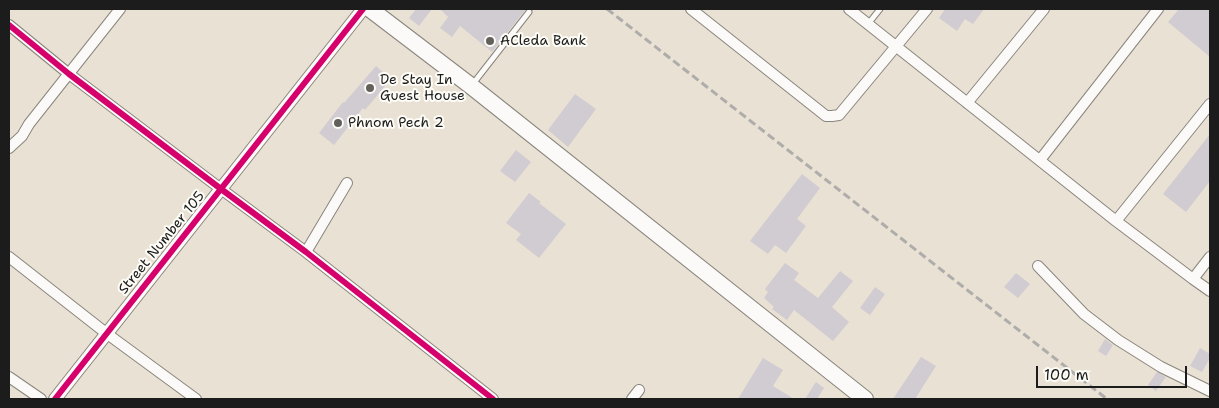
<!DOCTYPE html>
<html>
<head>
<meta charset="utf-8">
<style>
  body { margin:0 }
  #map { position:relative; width:1219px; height:408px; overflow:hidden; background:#e9e1d3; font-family:"Shantell Sans",sans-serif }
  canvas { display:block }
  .frame { position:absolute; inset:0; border:10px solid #1c1c1c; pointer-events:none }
  .scale { position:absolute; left:1036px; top:366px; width:151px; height:22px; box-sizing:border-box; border:2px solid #1c1c1c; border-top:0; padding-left:6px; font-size:15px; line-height:18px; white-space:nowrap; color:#1c1c1c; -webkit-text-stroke:4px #fdfcf7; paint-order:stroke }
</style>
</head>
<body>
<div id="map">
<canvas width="1219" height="408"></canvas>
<div class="frame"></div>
<div class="scale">100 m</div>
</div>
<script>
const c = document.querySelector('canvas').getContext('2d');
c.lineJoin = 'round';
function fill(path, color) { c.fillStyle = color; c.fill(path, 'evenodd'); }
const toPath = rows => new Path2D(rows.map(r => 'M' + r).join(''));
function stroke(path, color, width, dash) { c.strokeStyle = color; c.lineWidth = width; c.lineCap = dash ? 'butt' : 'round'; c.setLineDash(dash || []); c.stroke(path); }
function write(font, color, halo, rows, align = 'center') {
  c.font = font + ' "Shantell Sans",sans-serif'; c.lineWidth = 4; c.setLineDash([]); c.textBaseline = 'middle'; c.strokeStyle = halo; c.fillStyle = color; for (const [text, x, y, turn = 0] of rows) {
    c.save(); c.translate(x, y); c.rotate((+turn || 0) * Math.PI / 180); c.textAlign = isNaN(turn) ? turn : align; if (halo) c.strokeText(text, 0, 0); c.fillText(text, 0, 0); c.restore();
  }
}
fill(toPath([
  [416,9,432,9,419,26,409,18],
  [440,9,526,9,492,52,460,26,452,37,440,28,448,17],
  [945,9,984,9,973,24,965,19,957,31,939,18],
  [1179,9,1210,9,1210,57,1168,22],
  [376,66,391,79,365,110,363,108,334,145,319,133,343,102,344,103],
  [575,94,596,109,568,147,548,130],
  [1210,134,1210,181,1186,212,1163,194],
  [516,150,531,162,515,182,500,171],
  [802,174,820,188,797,219,806,226,786,253,775,245,768,254,750,241],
  [529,193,541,202,539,203,566,224,539,258,516,240,521,234,506,223],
  [785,263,799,273,794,280,818,298,840,271,853,281,832,307,849,322,833,341,794,310,787,320,772,309,774,307,764,298,768,292,765,289],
  [1016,273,1030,284,1018,298,1004,287],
  [875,287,885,294,870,315,860,308],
  [1105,339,1113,345,1106,356,1098,351],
  [1200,348,1210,354,1210,358,1202,372,1190,366],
  [921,357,936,366,915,399,893,399],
  [763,358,783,370,773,386,794,399,738,399],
  [1157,372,1166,377,1156,391,1148,385],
  [816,382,824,388,817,399,805,399]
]), '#d1ccd2');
const service = toPath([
  [868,24,880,9],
  [472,85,529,12]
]);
const minor = toPath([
  [691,9,826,116,832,116,839,115,927,9],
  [849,9,1116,221,1193,279,1210,257],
  [9,25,69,74,221,189,306,252,493,399],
  [967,103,1044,9],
  [9,148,22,136,29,124,120,9],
  [1040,160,1158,9],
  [1116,221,1210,104],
  [306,252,347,183],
  [9,257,106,333,196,399],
  [1038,266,1084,314,1118,340,1161,367,1210,391],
  [1193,279,1210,291],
  [9,377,41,399],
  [632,399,639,390]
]);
const tertiary = toPath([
  [55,399,363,9]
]);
const primary = toPath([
  [370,9,471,86,865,399]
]);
stroke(service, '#89857e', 7);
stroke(minor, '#89857e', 12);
stroke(tertiary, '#89857e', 14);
stroke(primary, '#89857e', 18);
stroke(service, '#fcfaf8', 5);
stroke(minor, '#fcfaf8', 10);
stroke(tertiary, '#fcfaf8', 12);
stroke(primary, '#fcfaf8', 16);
stroke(toPath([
  [607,9,1107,399]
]), '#aeadab', 3, [8, 4]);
stroke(toPath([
  [9,25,69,74,221,189,306,252,493,399],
  [55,399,363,9]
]), '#d6006c', 6);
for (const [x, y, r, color] of [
  [490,41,5,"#64615c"],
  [370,88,5,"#64615c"],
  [338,123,5,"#64615c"]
]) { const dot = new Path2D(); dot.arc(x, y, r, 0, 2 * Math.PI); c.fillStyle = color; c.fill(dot); stroke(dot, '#fdfcf7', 2); }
write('14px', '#1c1c1c', '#fdfcf7', [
  ["ACleda Bank",500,41],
  ["De Stay In",380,80],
  ["Guest House",380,96],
  ["Phnom Pech 2",348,123]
], 'left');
write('14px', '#1c1c1c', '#fdfcf7', [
  ["Street Number 105",162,243,-51]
]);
</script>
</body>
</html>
